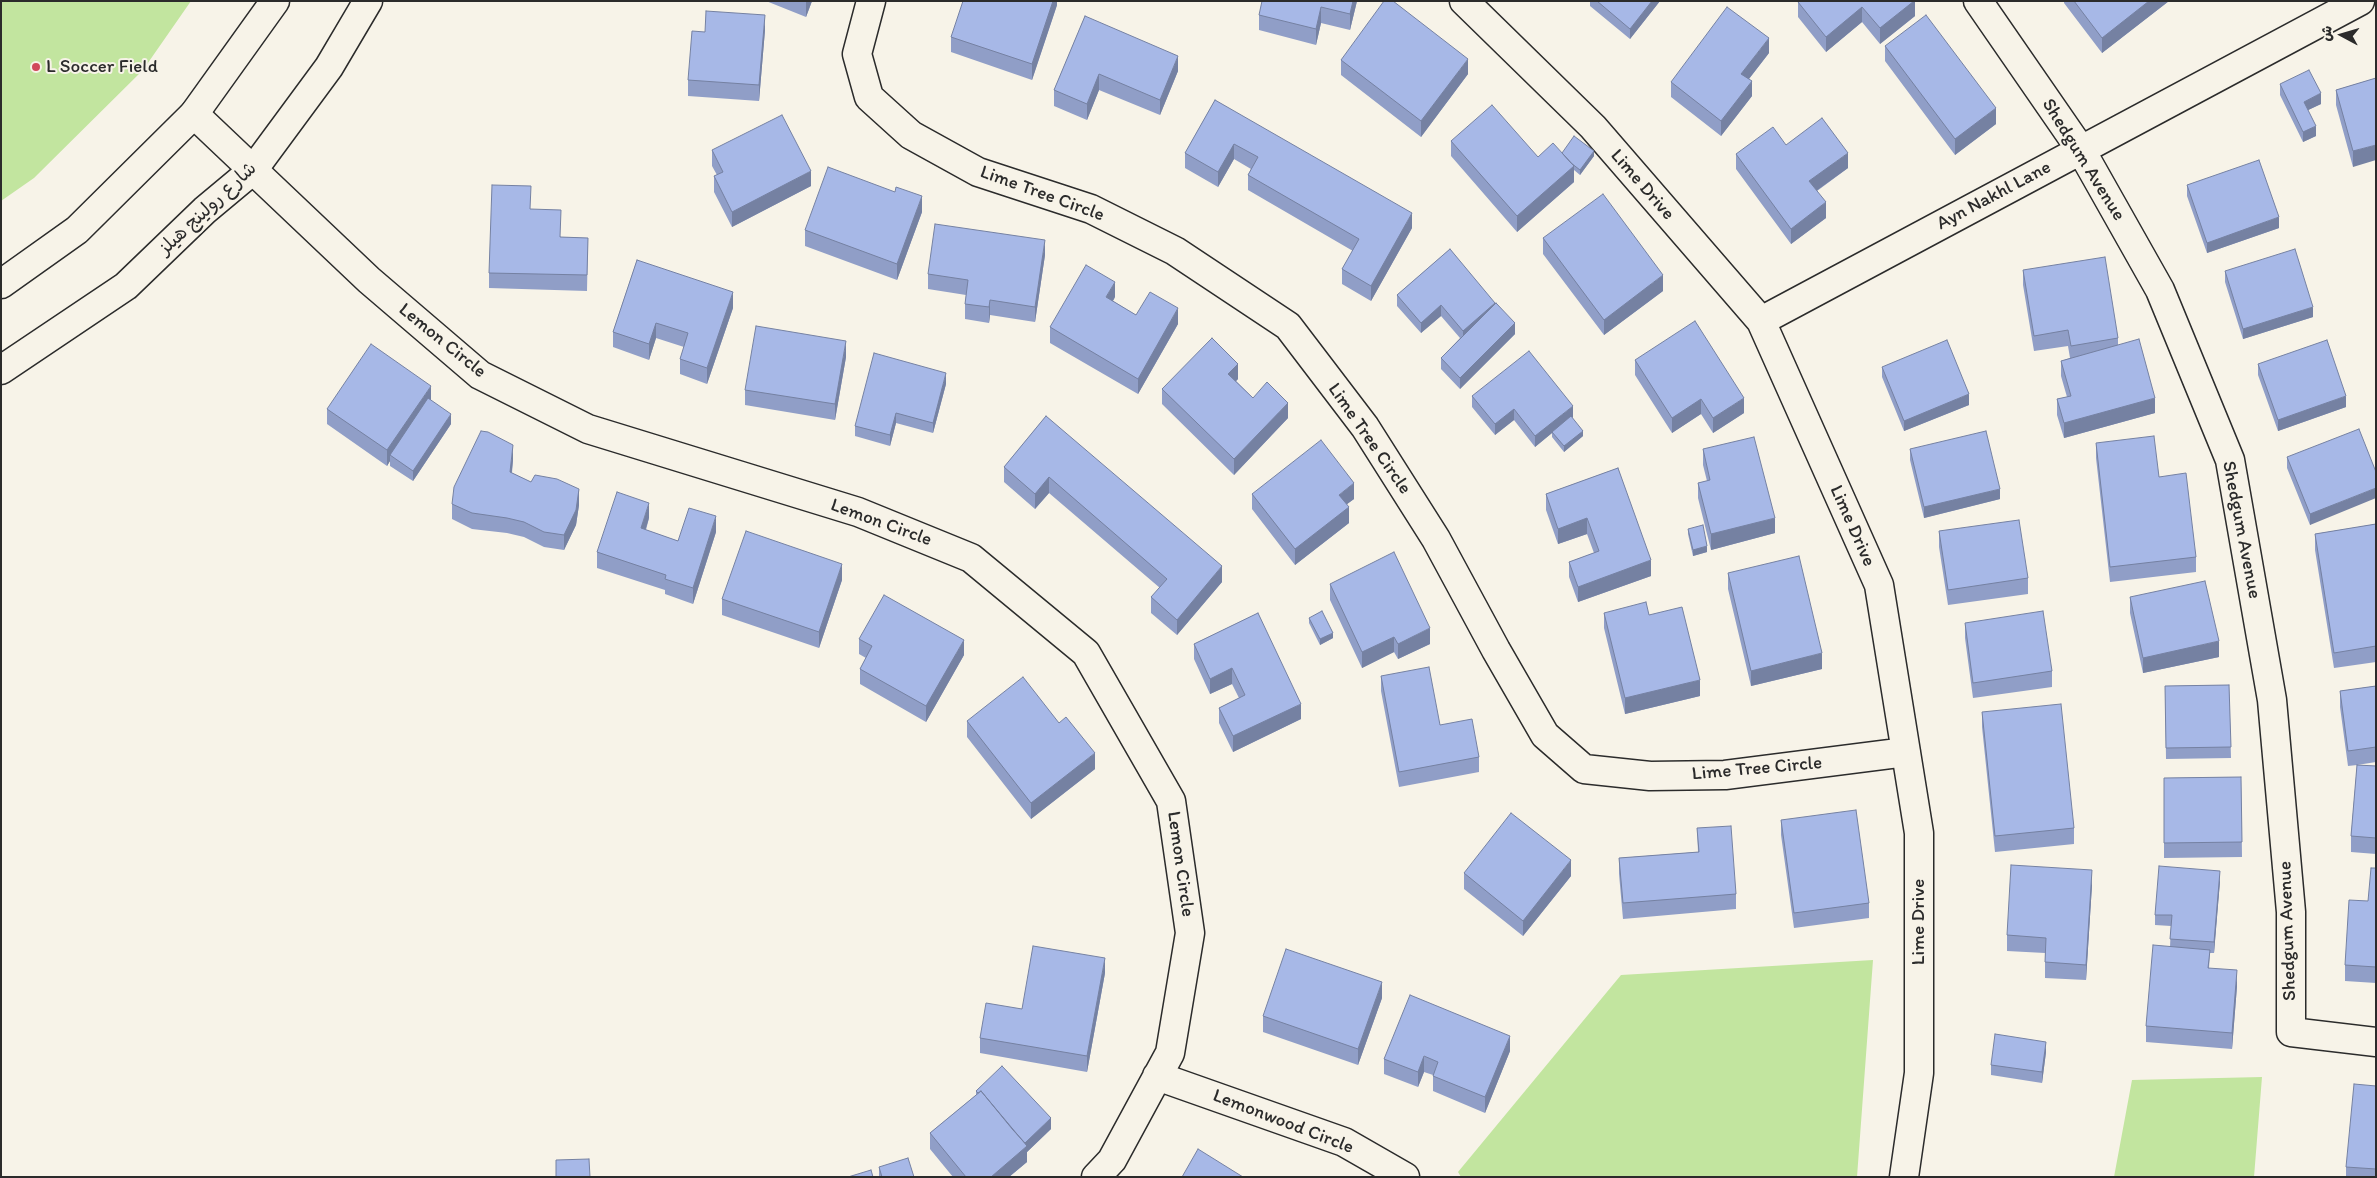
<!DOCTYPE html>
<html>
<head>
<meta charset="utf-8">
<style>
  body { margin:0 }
  #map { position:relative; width:2377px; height:1178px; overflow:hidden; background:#f7f3e8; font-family:Itim,"Playpen Sans Arabic",sans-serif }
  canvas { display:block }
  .frame { position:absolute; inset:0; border:2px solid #2b2b2b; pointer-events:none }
  .north { position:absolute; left:2317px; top:10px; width:50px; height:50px; -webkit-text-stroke:4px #f7f3e8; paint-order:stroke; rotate:276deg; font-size:14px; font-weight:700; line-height:20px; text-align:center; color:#2b2b2b }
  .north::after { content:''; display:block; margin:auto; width:18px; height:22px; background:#2b2b2b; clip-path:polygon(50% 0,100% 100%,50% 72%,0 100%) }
</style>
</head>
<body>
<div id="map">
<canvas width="2377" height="1178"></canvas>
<div class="frame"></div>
<div class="north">ش</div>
</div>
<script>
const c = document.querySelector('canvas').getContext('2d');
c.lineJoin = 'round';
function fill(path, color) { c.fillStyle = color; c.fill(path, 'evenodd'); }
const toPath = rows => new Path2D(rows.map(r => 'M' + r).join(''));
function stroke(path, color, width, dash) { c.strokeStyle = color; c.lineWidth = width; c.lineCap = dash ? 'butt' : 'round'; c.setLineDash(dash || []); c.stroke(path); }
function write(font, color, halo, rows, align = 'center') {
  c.font = font + ' Itim,"Playpen Sans Arabic",sans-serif'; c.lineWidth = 4; c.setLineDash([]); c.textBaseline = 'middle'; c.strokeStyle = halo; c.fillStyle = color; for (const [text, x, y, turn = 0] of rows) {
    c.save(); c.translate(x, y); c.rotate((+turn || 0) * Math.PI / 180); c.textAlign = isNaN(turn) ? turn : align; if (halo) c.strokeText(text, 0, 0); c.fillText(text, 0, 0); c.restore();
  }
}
fill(toPath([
  [1,1,191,1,143,70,34,178,1,201],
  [1873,960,1857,1177,1461,1177,1458,1172,1621,975],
  [2262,1077,2254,1177,2114,1177,2132,1080]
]), '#c2e59f');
const street = toPath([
  [871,1,857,54,869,97,911,135,978,172,1091,209,1175,251,1288,326,1365,427,1436,539,1496,650,1545,735,1584,769,1650,776,1725,775,1906,752],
  [1464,1,1593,127,1761,321,1879,585,1919,833,1919,1073,1904,1177],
  [1978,1,2081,150,2160,290,2230,460,2272,700,2291,912,2291,1032,2376,1042],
  [194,114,369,280,480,375,588,429,858,512,971,558,1086,653,1171,801,1190,933,1170,1053,1112,1160,1096,1177],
  [1761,321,2360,1],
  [1157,1076,1344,1142,1405,1177]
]);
const secondary = toPath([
  [1,284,77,230,194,114,275,1],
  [1,370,126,286,205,210,253,170,329,67,368,1]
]);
stroke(street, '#2b2b2b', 31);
stroke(secondary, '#2b2b2b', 31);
stroke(street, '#f7f3e8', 28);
stroke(secondary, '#f7f3e8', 28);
fill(toPath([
  [766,1,812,1,806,17],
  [1057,1,1057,5,1032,80,951,52,951,37],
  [1357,1,1350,30,1321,23,1316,45,1259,30,1259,15],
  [1590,1,1660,1,1630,39,1590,6],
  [1915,1,1915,16,1880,44,1862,22,1826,52,1798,17,1798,2],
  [2064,1,2169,1,2102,53,2064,3],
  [1085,16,1178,71,1160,115,1099,90,1087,120,1054,106,1054,90],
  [765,30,759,101,688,96,688,80,705,32],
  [1885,46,1996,124,1955,155,1885,61],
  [1769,53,1749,79,1752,96,1721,136,1671,97,1671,82],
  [1341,60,1468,74,1421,137,1341,75],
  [2376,78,2353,167,2336,105,2336,90],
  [2280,84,2321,104,2308,110,2316,136,2303,142,2280,95],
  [1215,100,1412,228,1371,301,1342,284,1342,269,1353,251,1248,190,1248,175,1251,169,1234,159,1218,187,1185,168,1185,153],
  [1451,141,1538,157,1562,153,1594,156,1580,175,1574,170,1574,182,1517,232,1451,156],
  [1786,145,1848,168,1817,191,1826,218,1791,244,1736,169,1736,154],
  [712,150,811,186,732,227,714,192,714,176,717,175,712,166],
  [2187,185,2279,228,2207,253,2187,196],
  [895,192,922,212,897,280,805,246,805,230],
  [530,209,561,237,588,238,587,291,489,288,489,273],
  [1543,238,1663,291,1604,335,1543,254],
  [1450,249,1515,334,1460,389,1441,369,1441,358,1460,338,1441,316,1421,333,1397,306,1397,295],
  [1045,255,1035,322,990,315,989,323,965,319,965,304,966,295,928,289,928,274],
  [637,260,733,308,707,384,680,374,680,359,684,347,656,338,649,360,613,347,613,332],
  [2023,270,2118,338,2118,345,2155,413,2064,438,2057,415,2057,399,2067,397,2061,376,2061,361,2070,358,2068,346,2034,351,2023,285],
  [2225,271,2313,317,2243,339,2225,282],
  [1115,297,1113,301,1136,315,1178,324,1138,394,1050,343,1050,327],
  [846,357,835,420,745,405,745,390],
  [1635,360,1744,413,1713,433,1701,414,1672,433,1635,375],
  [2258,364,2346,407,2278,431,2258,375],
  [1882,367,1969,405,1904,431,1882,377],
  [1238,379,1236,381,1253,398,1288,418,1234,475,1162,404,1162,389],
  [946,384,933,433,896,423,890,446,855,436,855,426],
  [1472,396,1573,417,1572,418,1583,436,1564,452,1552,437,1552,433,1535,447,1514,420,1495,435,1472,407],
  [431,400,451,424,413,481,390,466,390,461,387,466,327,424,327,409],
  [1046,416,1222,582,1177,635,1151,613,1151,597,1160,588,1049,493,1035,509,1004,482,1004,467],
  [2096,443,2159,477,2196,557,2196,572,2110,582,2096,458],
  [1703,449,1775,533,1711,550,1698,498,1698,483,1707,481,1703,465],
  [1910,449,2000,499,1924,518,1910,460],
  [2287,457,2376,472,2310,525,2287,468],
  [513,460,512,473,579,505,576,525,564,550,544,547,524,537,507,533,472,529,452,519,452,504],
  [1618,468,1651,576,1578,602,1569,577,1569,562,1594,553,1587,534,1558,544,1546,510,1546,494],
  [1252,494,1354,499,1347,504,1349,523,1295,565,1252,509],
  [649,518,646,530,678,541,716,532,693,604,665,594,665,590,597,568,597,552],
  [2376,524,2376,662,2334,668,2315,550,2315,534],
  [1688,529,1707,552,1693,556,1688,534],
  [1939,531,2028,578,2028,594,1948,605,1939,547],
  [1728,573,1822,669,1751,686,1728,589],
  [842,580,819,648,722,615,722,599],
  [1330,584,1430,644,1398,659,1394,652,1362,668,1330,600],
  [2130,597,2219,657,2143,673,2130,613],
  [1258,613,1301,719,1233,752,1219,723,1219,708,1239,698,1232,684,1210,694,1194,659,1194,644],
  [1604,613,1649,615,1700,696,1625,714,1604,628],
  [1309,618,1333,638,1320,645,1309,623],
  [1965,623,2052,671,2052,687,1973,698,1965,638],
  [859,639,964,655,926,722,860,684,860,669,866,658,859,654],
  [1381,676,1479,757,1479,772,1399,787,1381,691],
  [2229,685,2231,758,2166,759,2165,686],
  [2376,686,2376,762,2357,765,2376,766,2376,854,2351,852,2351,836,2357,765,2348,766,2340,707,2340,691],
  [1982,712,2074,828,2074,844,1995,852,1982,727],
  [967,721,1095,769,1031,819,967,737],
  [2241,777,2242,857,2164,858,2164,778],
  [1781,820,1869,903,1869,918,1794,928,1781,835],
  [1697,828,1736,894,1736,909,1623,919,1619,874,1619,858,1698,852],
  [2376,868,2376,983,2345,981,2345,965,2368,901],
  [1464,873,1571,876,1523,936,1464,889],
  [2220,881,2214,953,2210,953,2209,968,2237,986,2232,1049,2146,1042,2146,1026,2170,947,2171,926,2155,925,2155,915],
  [2092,885,2086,980,2045,978,2045,953,2007,951,2007,935],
  [1105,973,1087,1072,980,1053,980,1038,1022,1009],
  [1382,998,1358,1065,1263,1032,1263,1016],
  [1510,1051,1485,1113,1433,1091,1433,1075,1424,1072,1418,1087,1384,1074,1384,1059],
  [2046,1052,2042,1083,1991,1075,1991,1065],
  [2376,1086,2376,1177,2346,1177,2346,1167],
  [976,1091,1051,1129,1027,1152,1027,1162,1009,1177,953,1177,930,1149,930,1133,976,1095],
  [879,1167,914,1177,879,1177]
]), '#909ec7');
fill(toPath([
  [806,1,812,1,806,17],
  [1053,1,1057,1,1057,5,1032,80,1032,64],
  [1353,1,1357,1,1350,30,1350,14],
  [1652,1,1660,1,1630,39,1630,29],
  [1914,1,1915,1,1915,16,1880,44,1880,28],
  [2149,1,2169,1,2102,53,2102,38],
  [1321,7,1321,23,1316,45,1316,29],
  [1862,7,1862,22,1826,52,1826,37],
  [765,15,765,30,759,101,759,85],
  [1769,38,1769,53,1741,89,1741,74],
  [1178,56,1178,71,1160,115,1160,100],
  [1468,59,1468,74,1421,137,1421,121],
  [1099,74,1099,90,1087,120,1087,104],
  [1752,81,1752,96,1721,136,1721,121],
  [2321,93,2321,104,2304,112,2304,102],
  [1996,108,1996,124,1955,155,1955,139],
  [2316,126,2316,136,2303,142,2303,132],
  [1234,144,1234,159,1218,187,1218,172],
  [2376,145,2376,160,2353,167,2353,151],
  [1594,151,1594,156,1580,175,1580,170],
  [1848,153,1848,168,1809,196,1809,181],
  [1574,166,1574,182,1517,232,1517,216],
  [811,171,811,186,732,227,732,212],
  [922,196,922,212,897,280,897,264],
  [1826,202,1826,218,1791,244,1791,229],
  [1412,213,1412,228,1371,301,1371,286],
  [2279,217,2279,228,2207,253,2207,243],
  [1045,240,1045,255,1035,322,1035,307],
  [1663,275,1663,291,1604,335,1604,320],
  [1115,282,1115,297,1106,313,1106,297],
  [733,292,733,308,707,384,707,368],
  [990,300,990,315,989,323,989,307],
  [1495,303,1495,313,1463,342,1463,331],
  [1441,305,1441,316,1421,333,1421,323],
  [2313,307,2313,317,2243,339,2243,329],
  [1178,308,1178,324,1138,394,1138,379],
  [656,323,656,338,649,360,649,344],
  [1515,323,1515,334,1460,389,1460,378],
  [846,341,846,357,835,420,835,404],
  [1238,364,1238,379,1228,389,1228,374],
  [946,373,946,384,933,433,933,423],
  [431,386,431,401,390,455,390,461,387,466,387,450],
  [1969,394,1969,405,1904,431,1904,421],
  [2346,396,2346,407,2278,431,2278,420],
  [1744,398,1744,413,1713,433,1713,418],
  [2155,398,2155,413,2064,438,2064,423],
  [1701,399,1701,414,1672,433,1672,418],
  [1288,403,1288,418,1234,475,1234,459],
  [1573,406,1573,417,1553,433,1552,432,1552,433,1535,447,1535,436],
  [1514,409,1514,420,1495,435,1495,424],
  [896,413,896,423,890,446,890,435],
  [451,414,451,424,413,481,413,471],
  [1583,431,1583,436,1564,452,1564,446],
  [513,445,513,460,510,487,510,472],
  [1049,477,1049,493,1035,509,1035,494],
  [1354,483,1354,499,1339,510,1339,495],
  [2376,488,2376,498,2310,525,2310,514],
  [579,489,579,505,576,525,564,550,564,535],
  [2000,489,2000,499,1924,518,1924,507],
  [649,503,649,518,641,544,641,528],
  [1349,507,1349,523,1295,565,1295,549],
  [716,516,716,532,693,604,693,588],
  [1587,518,1587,534,1558,544,1558,529],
  [1775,518,1775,533,1711,550,1711,534],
  [1707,546,1707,552,1693,556,1693,550],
  [1651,560,1651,576,1578,602,1578,587],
  [842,564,842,580,819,648,819,632],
  [1222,566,1222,582,1177,635,1177,620],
  [1430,628,1430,644,1398,659,1398,644],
  [1333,633,1333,638,1320,645,1320,639],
  [1394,637,1394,652,1362,668,1362,652],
  [964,640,964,655,926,722,926,706],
  [2219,641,2219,657,2143,673,2143,658],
  [1822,653,1822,669,1751,686,1751,671],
  [1232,668,1232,684,1210,694,1210,679],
  [1700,680,1700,696,1625,714,1625,698],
  [1301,704,1301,719,1233,752,1233,736],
  [1095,753,1095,769,1031,819,1031,803],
  [1571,860,1571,876,1523,936,1523,921],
  [2092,870,2092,885,2086,980,2086,965],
  [2220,871,2220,881,2214,953,2214,942],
  [1105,958,1105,973,1087,1072,1087,1056],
  [2237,970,2237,986,2232,1049,2232,1033],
  [1382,982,1382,998,1358,1065,1358,1049],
  [1510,1036,1510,1051,1485,1113,1485,1097],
  [2046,1042,2046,1052,2042,1083,2042,1072],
  [1424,1056,1424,1072,1418,1087,1418,1072],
  [1051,1118,1051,1129,1027,1152,1027,1162,1009,1177,991,1177,1025,1148,1025,1143]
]), '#7581a2');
const building = toPath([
  [963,1,1053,1,1032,64,951,37,963,1],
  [1262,1,1353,1,1350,14,1321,7,1316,29,1259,15,1262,1],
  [1384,1,1393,1,1468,59,1421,121,1341,60,1384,1],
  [1597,1,1652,1,1630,29,1597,1],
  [1798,1,1914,1,1880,28,1862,7,1826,37,1798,2,1798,1],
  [2074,1,2149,1,2102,38,2074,1],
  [1727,7,1769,38,1741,74,1752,81,1721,121,1671,82,1727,7],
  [706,11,765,15,759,85,688,80,692,31,705,32,706,11],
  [1926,15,1996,108,1955,139,1885,46,1926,15],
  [1085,16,1178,56,1160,100,1099,74,1087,104,1054,90,1085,16],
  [2309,70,2321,93,2304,102,2316,126,2303,132,2280,84,2309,70],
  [2376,78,2376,145,2353,151,2336,90,2376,78],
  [1215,100,1412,213,1371,286,1342,269,1359,239,1248,175,1258,157,1234,144,1218,172,1185,153,1215,100],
  [1492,105,1538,157,1553,143,1574,166,1517,216,1451,141,1492,105],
  [782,115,811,171,732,212,714,176,723,172,712,150,782,115],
  [1822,118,1848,153,1809,181,1826,202,1791,229,1736,154,1773,127,1786,145,1822,118],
  [1574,136,1594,151,1580,170,1571,163,1562,153,1574,136],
  [2259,160,2279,217,2207,243,2187,185,2259,160],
  [828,167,895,192,896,187,922,196,897,264,805,230,828,167],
  [492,185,531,186,530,209,561,210,560,237,588,238,587,275,489,273,492,185],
  [1603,194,1663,275,1604,320,1543,238,1603,194],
  [935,224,1045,240,1035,307,990,300,989,307,965,304,968,280,928,274,935,224],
  [1450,249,1495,303,1463,331,1441,305,1421,323,1397,295,1450,249],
  [2295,249,2313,307,2243,329,2225,271,2295,249],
  [2105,257,2118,338,2071,346,2068,330,2034,336,2023,270,2105,257],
  [637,260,733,292,707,368,680,359,688,333,656,323,649,344,613,332,637,260],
  [1086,265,1115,282,1106,297,1136,315,1150,292,1178,308,1138,379,1050,327,1086,265],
  [1496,303,1515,323,1460,378,1441,358,1496,303],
  [1695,321,1744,398,1713,418,1701,399,1672,418,1635,360,1695,321],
  [756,326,846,341,835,404,745,390,756,326],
  [1212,338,1238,364,1228,374,1253,398,1267,382,1288,403,1234,459,1162,389,1212,338],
  [2139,339,2155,398,2064,423,2057,399,2071,396,2061,361,2139,339],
  [1947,340,1969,394,1904,421,1882,367,1947,340],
  [2327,340,2346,396,2278,420,2258,364,2327,340],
  [371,344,431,386,387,450,327,409,371,344],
  [1529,351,1573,406,1535,436,1514,409,1495,424,1472,396,1529,351],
  [874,353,946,373,933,423,896,413,890,435,855,426,874,353],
  [428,398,451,414,413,471,390,455,428,398],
  [1046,416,1222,566,1177,620,1151,597,1167,579,1049,477,1035,494,1004,467,1046,416],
  [1571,416,1583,431,1564,446,1552,432,1571,416],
  [2359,429,2376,472,2376,488,2310,514,2287,457,2359,429],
  [481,431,488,432,513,445,510,472,531,482,535,475,557,479,579,489,576,510,564,535,544,532,524,522,507,518,472,513,452,504,454,487,481,431],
  [1986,431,2000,489,1924,507,1910,449,1986,431],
  [2154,436,2159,477,2186,473,2196,557,2110,567,2096,443,2154,436],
  [1754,437,1775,518,1711,534,1698,483,1710,480,1703,449,1754,437],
  [1321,440,1354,483,1339,495,1349,507,1295,549,1252,494,1321,440],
  [1618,468,1651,560,1578,587,1569,562,1599,551,1587,518,1558,529,1546,494,1618,468],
  [617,492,649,503,641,528,678,541,689,508,716,516,693,588,665,579,666,575,597,552,617,492],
  [2019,520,2028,578,1948,590,1939,531,2019,520],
  [2376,524,2376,646,2334,653,2315,534,2376,524],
  [1703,525,1707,546,1693,550,1688,529,1703,525],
  [746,531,842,564,819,632,722,599,746,531],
  [1394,552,1430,628,1398,644,1394,637,1362,652,1330,584,1394,552],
  [1799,556,1822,653,1751,671,1728,573,1799,556],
  [2205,581,2219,641,2143,658,2130,597,2205,581],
  [884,595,964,640,926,706,860,669,872,646,859,639,884,595],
  [1646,602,1649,615,1682,607,1700,680,1625,698,1604,613,1646,602],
  [1322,611,1333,633,1320,639,1309,618,1322,611],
  [2043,611,2052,671,1973,683,1965,623,2043,611],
  [1258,613,1301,704,1233,736,1219,708,1245,695,1232,668,1210,679,1194,644,1258,613],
  [1429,667,1440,725,1472,719,1479,757,1399,772,1381,676,1429,667],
  [1023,677,1059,723,1066,717,1095,753,1031,803,967,721,1023,677],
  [2229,685,2231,747,2166,748,2165,686,2229,685],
  [2376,686,2376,747,2348,751,2340,691,2376,686],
  [2061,704,2074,828,1995,836,1982,712,2061,704],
  [2357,765,2376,766,2376,838,2351,836,2357,765],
  [2241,777,2242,842,2164,843,2164,778,2241,777],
  [1856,810,1869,903,1794,913,1781,820,1856,810],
  [1511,813,1571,860,1523,921,1464,873,1511,813],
  [1731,826,1736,894,1623,903,1619,858,1699,852,1697,828,1731,826],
  [2011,865,2092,870,2086,965,2045,962,2046,938,2007,935,2011,865],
  [2159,866,2220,871,2214,942,2170,939,2172,915,2155,915,2159,866],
  [2371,868,2376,868,2376,967,2345,965,2349,900,2368,901,2371,868],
  [2153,945,2210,950,2208,968,2237,970,2232,1033,2146,1026,2153,945],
  [1033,946,1105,958,1087,1056,980,1038,986,1003,1022,1009,1033,946],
  [1286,949,1382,982,1358,1049,1263,1016,1286,949],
  [1410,995,1510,1036,1485,1097,1433,1076,1438,1062,1424,1056,1418,1072,1384,1059,1410,995],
  [1995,1034,2046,1042,2042,1072,1991,1065,1995,1034],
  [1002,1066,1051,1118,1025,1143,1013,1130,981,1091,978,1093,976,1091,1002,1066],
  [2354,1084,2376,1086,2376,1169,2346,1167,2354,1084],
  [981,1091,1027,1146,991,1177,966,1177,930,1133,981,1091],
  [1198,1149,1243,1177,1182,1177,1198,1149],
  [908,1158,914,1177,882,1177,879,1167,908,1158],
  [589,1159,590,1177,556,1177,556,1160,589,1159],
  [871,1170,873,1177,848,1177,871,1170]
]);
fill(building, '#a7b8e7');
stroke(building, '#7581a2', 1);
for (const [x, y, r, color] of [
  [36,67,5,"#d1495b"]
]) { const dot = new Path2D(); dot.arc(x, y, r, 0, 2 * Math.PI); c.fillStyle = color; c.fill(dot); stroke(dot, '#f7f3e8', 2); }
write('19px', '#2b2b2b', '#f7f3e8', [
  ["L Soccer Field",46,67]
], 'left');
write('19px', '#2b2b2b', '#f7f3e8', [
  ["Shedgum Avenue",2083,160,58],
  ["Lime Drive",1642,185,49],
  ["Lime Tree Circle",1042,194,20],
  ["Ayn Nakhl Lane",1994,196,-28],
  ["شارع رولينج هيلز",208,209,-43],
  ["Lemon Circle",442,341,39],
  ["Lime Tree Circle",1369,439,55],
  ["Lemon Circle",881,523,20],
  ["Lime Drive",1852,526,66],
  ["Shedgum Avenue",2241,530,79],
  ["Lime Tree Circle",1757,769,-5],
  ["Lemon Circle",1180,864,82],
  ["Lime Drive",1919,922,-90],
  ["Shedgum Avenue",2288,931,-92],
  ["Lemonwood Circle",1283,1122,21]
]);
</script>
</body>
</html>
